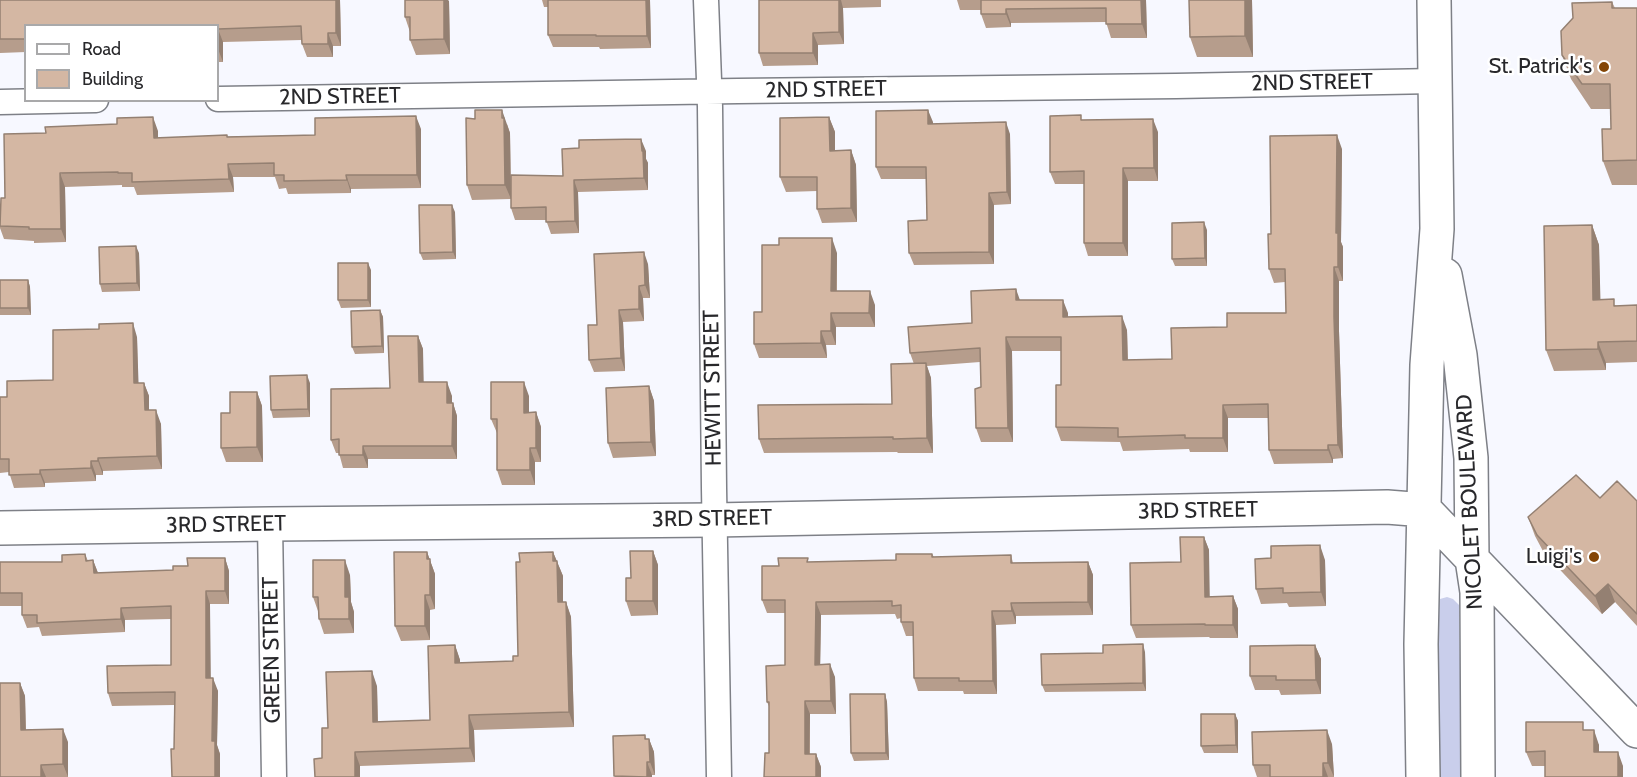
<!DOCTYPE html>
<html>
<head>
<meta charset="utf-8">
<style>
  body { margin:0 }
  #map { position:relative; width:1637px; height:777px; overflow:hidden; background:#f7f8ff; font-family:Cabin,sans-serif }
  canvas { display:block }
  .legend { position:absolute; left:24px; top:24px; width:195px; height:78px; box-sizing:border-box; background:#fff; border:2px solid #a9a9aa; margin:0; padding:8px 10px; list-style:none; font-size:18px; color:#28282b }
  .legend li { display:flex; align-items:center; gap:12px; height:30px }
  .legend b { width:30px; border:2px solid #a9a9aa }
</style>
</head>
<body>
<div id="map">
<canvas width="1637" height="777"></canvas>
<ul class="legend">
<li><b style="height:8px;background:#fff"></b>Road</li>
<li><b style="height:16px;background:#d4b7a3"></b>Building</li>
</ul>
</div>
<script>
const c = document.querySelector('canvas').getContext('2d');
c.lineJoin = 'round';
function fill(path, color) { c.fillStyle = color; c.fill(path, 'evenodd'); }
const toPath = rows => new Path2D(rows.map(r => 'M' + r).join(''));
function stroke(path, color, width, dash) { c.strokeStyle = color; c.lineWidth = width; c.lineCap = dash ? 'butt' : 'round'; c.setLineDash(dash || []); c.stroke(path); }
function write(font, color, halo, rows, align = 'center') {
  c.font = font + ' Cabin,sans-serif'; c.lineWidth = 5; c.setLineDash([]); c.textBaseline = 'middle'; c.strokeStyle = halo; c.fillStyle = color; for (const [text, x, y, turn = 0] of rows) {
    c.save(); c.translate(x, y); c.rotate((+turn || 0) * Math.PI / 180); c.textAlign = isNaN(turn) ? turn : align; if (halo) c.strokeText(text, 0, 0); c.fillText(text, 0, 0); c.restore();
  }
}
fill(toPath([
  [1447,597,1453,599,1459,605,1462,777,1439,777,1437,606,1440,599]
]), '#c9ceeb');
const street = toPath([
  [706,0,710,107,714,488,719,777],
  [218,99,738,91,1176,86,1435,81],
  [0,102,96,100],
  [270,524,274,777]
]);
const secondary = toPath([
  [1445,275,1460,355,1471,458,1472,559,1477,592,1478,777],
  [1425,510,1637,731],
  [0,528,270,524,714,520,1387,507,1425,510],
  [1423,777,1421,644,1427,365,1437,229,1434,0]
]);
stroke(street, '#7e8087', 27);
stroke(secondary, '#7e8087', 36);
stroke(street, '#fff', 24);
stroke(secondary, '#fff', 33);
fill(toPath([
  [0,0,340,0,341,46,333,46,333,57,307,57,302,44,302,40,223,42,223,62,218,62,218,26,26,26,26,52,0,53],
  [542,0,650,0,651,48,600,49,599,47,553,47,548,35,548,7,544,7],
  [759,0,881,0,881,7,843,8,844,44,818,45,818,65,763,66,759,53],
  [957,0,1146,0,1147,38,1111,38,1106,22,1011,23,1011,27,986,28,981,14,981,10,960,10],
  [1252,0,1253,57,1197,57,1190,37],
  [449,1,450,54,416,55,410,40,410,32,405,17],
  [1612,2,1615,8,1637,8,1637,185,1612,185,1603,161,1611,129,1611,109,1591,109,1571,79,1562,55],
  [829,117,835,132,835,151,851,150,856,165,857,222,822,223,817,209,817,191,786,192,780,177],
  [1083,120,1158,132,1158,181,1128,181,1128,256,1088,256,1084,243,1084,184,1055,184,1050,172],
  [933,122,933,124,1010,134,1011,204,994,205,994,264,914,265,909,253,927,220,926,179,881,179,876,167],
  [507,124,510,133,511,199,472,200,467,185],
  [421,129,421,188,351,189,351,193,288,194,286,188,279,189,275,177,233,177,234,192,137,195,134,187,122,187,122,185,65,187,66,242,34,243,34,241,4,239,0,228,0,214,5,198,158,131,158,138,315,135],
  [1342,149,1341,242,1343,247,1343,281,1339,281,1339,331,1343,458,1333,459,1333,463,1274,464,1269,450,1268,418,1228,418,1228,452,1190,452,1189,449,1123,451,1120,442,1061,441,1056,427,1061,385,1061,351,1012,351,1013,442,981,442,976,428,981,387,980,362,927,366,931,378,933,453,898,453,897,452,764,453,759,439,892,404,914,364,910,353,1019,300,1068,313,1068,317,1127,330,1128,360,1172,359,1227,327,1286,313,1285,282,1274,283,1269,269,1271,234],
  [646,151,646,159,648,163,648,190,578,192,579,233,551,234,546,220,515,220,511,208,563,176],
  [455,212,456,259,423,260,420,253],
  [1592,225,1599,245,1600,299,1617,306,1637,305,1637,362,1606,363,1606,370,1554,371,1546,350],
  [1207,230,1207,266,1175,266,1172,259],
  [139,253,140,291,102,292,100,284],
  [837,253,837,291,875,305,875,327,836,327,836,345,826,345,827,358,759,358,754,344],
  [648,264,650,298,643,298,644,321,623,322,625,371,594,372,589,360,597,325],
  [371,270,371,307,341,308,338,300],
  [0,280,28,280,30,287,31,315,0,315],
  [380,310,383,317,384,353,355,354,352,347],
  [418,336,423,349,423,382,452,396,452,403,453,403,457,416,457,459,368,459,368,468,343,468,339,453,336,453,331,440,390,388],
  [137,337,138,383,144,383,149,396,149,410,161,424,162,469,103,471,103,475,96,475,96,481,45,483,45,487,14,488,9,472,0,473,0,397,7,397,53,380],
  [310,383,310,417,273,418,271,410],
  [649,386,654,401,656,456,613,458,608,443],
  [257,392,262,406,263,462,226,462,221,448,230,413],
  [529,396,529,413,536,412,541,427,541,462,535,462,535,485,502,485,497,470,497,433,491,419],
  [1637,501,1637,626,1615,602,1602,614,1544,553,1535,536,1528,517],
  [1204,537,1209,550,1209,597,1233,596,1238,609,1238,638,1210,638,1209,637,1136,638,1131,625,1181,562],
  [653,551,658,565,658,615,631,616,626,601,631,578],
  [427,552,435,574,435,609,430,610,430,640,401,641,395,626],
  [553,552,563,576,563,602,566,602,571,617,574,727,474,730,475,762,360,766,360,777,315,777,322,758,328,728,377,686,378,722,430,720,455,645,460,660,460,663,513,661,518,656,520,562],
  [85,554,88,561,93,560,98,573,173,570,188,566,225,558,229,571,229,604,210,604,210,678,218,691,217,745,220,754,174,749,174,705,112,706,108,693,171,665,171,619,125,620,125,632,42,636,39,627,27,628,22,615,22,606,0,606,0,562,62,562],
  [932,554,934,557,1011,555,1013,563,1088,562,1093,575,1093,615,1016,616,1016,624,996,625,997,694,964,694,963,691,918,691,914,678,913,636,906,636,901,622,901,618,897,619,895,614,821,615,820,664,835,677,836,714,810,714,810,754,816,754,821,767,769,753,769,706,767,702,785,665,785,613,767,613,762,600,809,562,896,560],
  [1325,560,1326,606,1289,607,1287,603,1261,604,1256,589],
  [350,575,351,602,354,612,354,633,324,634,319,619,318,611,313,597],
  [1315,645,1321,659,1321,694,1281,695,1279,690,1255,690,1250,676],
  [1145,652,1146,691,1045,692,1042,685,1103,653],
  [20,683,25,696,26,730,68,742,68,777,0,777],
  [885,694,887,702,889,760,854,761,851,753],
  [1235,714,1238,721,1238,753,1204,753,1201,746],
  [1586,730,1599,745,1599,752,1623,766,1532,766,1526,752],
  [645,735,646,739,649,739,654,752,655,775,652,775,652,777,615,777,613,736],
  [1332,744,1334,777,1257,777,1253,765]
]), '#b69d8c');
fill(toPath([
  [336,0,340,0,341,46,336,33],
  [444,0,448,0,449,1,450,54,444,39],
  [646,0,650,0,651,48,647,36],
  [839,0,841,0,843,8,844,44,839,32],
  [1141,0,1146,0,1147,38,1142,24],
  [1245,0,1252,0,1253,57,1245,36],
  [1006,9,1011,23,1011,27,1006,14],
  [218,29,223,42,223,62,218,49],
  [328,33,333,46,333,57,328,44],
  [813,33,818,45,818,65,813,53],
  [502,110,510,133,511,199,505,185],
  [928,110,933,122,933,136,928,124],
  [416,116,421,129,421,188,417,175],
  [153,117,158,131,158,151,154,138],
  [829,117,835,132,835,165,830,151],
  [1153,119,1158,132,1158,181,1154,168],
  [1006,122,1010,134,1011,204,1007,192],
  [1337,135,1342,149,1341,242,1343,247,1343,281,1338,267,1336,233],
  [641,139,646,151,646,159,648,163,648,190,644,178],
  [851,150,856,165,857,222,851,208],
  [228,164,233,177,234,192,229,179],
  [1123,168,1128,181,1128,256,1123,243],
  [60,173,65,187,66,242,61,229],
  [346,175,351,189,351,193,347,180],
  [574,180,578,192,579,233,575,221],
  [989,193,994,205,994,264,989,252],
  [452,205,455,212,456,259,453,252],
  [1204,222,1207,230,1207,266,1205,258],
  [1592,225,1599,245,1601,320,1593,300],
  [832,238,837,253,836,305,831,291],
  [136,246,139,253,140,291,137,283],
  [644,252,648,264,650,298,645,285],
  [368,263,371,270,371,307,368,300],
  [1334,267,1339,281,1339,331,1343,458,1338,445,1334,317],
  [28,280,30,287,31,315,28,308],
  [639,286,643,298,644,321,639,309],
  [1016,289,1021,303,1016,300],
  [870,291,875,305,875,327,869,313],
  [1063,300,1068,313,1068,331,1063,317],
  [380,310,383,317,384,353,382,346],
  [619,310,623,322,625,371,621,358],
  [831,313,836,327,836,345,831,331],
  [1122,316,1127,330,1128,374,1123,360],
  [133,323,137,337,139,397,134,383],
  [821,331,826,345,827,358,821,343],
  [418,336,423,349,424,395,419,382],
  [1006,337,1012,351,1013,442,1008,428],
  [1598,342,1606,363,1606,370,1598,349],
  [926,363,931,378,933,453,927,438],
  [307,375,310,383,310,417,308,409],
  [447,382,452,396,452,416,447,403],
  [524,382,529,396,529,427,524,413],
  [144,383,149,396,149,424,145,410],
  [649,386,654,401,656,456,651,442],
  [257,392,262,406,263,462,257,447],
  [453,403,457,416,457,459,452,446],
  [1223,405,1228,418,1228,452,1223,438],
  [156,410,161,424,162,469,157,456],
  [536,412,541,427,541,462,536,448],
  [1328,445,1333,459,1333,463,1328,450],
  [363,446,368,459,368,468,363,455],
  [530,448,535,462,535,485,530,470],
  [98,458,103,471,103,475,98,461],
  [91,461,96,475,96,481,91,468],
  [40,470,45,483,45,487,40,474],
  [1204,537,1209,550,1210,610,1205,597],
  [1320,545,1325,560,1326,606,1321,592],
  [653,551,658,565,658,615,653,601],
  [427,552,435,574,435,609,430,595],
  [553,552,563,576,563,617,558,602],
  [225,558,229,571,229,604,225,591],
  [93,560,98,573,94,573],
  [345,560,350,575,351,602,354,612,354,633,349,619,345,597],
  [1088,562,1093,575,1093,615,1088,602],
  [1608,584,1615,602,1602,614,1595,596],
  [206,591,210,604,211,691,206,678],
  [425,595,430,610,430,640,425,626],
  [1233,596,1238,609,1238,638,1233,625],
  [566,602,571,617,574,727,569,712],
  [816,602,821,615,820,678,815,665],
  [1011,603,1016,616,1016,624,1012,611],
  [121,608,125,620,125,632,121,619],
  [992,611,996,625,997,694,993,681],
  [1143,644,1145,652,1146,691,1143,683],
  [455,645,460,660,460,678,455,663],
  [1315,645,1321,659,1321,694,1316,680],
  [830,664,835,677,836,714,831,701],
  [372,671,377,686,378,737,373,722],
  [213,678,218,691,217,745,220,754,220,777,215,777,212,741],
  [20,683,25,696,26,743,21,730],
  [885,694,887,702,889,760,886,753],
  [805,701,810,714,809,767,805,754],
  [1235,714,1238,721,1238,753,1236,745],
  [469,715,474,730,475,762,470,748],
  [63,729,68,742,68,777,63,764],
  [1327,730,1332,744,1334,777,1328,763],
  [1594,730,1599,745,1599,767,1594,752],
  [645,735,649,747,649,739,654,752,655,775,650,762],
  [355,752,360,766,360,777,355,777],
  [1618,752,1623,766,1623,777,1618,777],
  [816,754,821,767,821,777,816,777],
  [647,762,652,775,652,777,647,777],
  [1323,763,1328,777,1323,777],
  [41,765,46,777,41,777]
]), '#948072');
const building = toPath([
  [0,0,336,0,336,33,328,33,328,44,302,44,301,26,218,29,218,49,218,26,26,26,26,39,0,39,0,0],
  [405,0,444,0,444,39,410,40,410,17,405,17,405,0],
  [548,0,646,0,647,36,596,36,596,35,548,35,548,0],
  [759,0,839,0,839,32,813,33,813,53,759,53,759,0],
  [981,0,1141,0,1142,24,1106,24,1106,8,1006,9,1006,14,981,14,981,0],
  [1189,0,1245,0,1245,36,1190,37,1189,0],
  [1612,2,1612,8,1637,8,1637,160,1603,161,1602,129,1611,129,1610,84,1582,84,1562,55,1561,31,1573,18,1572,3,1612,2],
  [475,110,502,110,502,118,504,118,505,185,467,185,466,118,475,119,475,110],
  [928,110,928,124,1006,122,1007,192,989,193,989,252,909,253,908,221,927,220,926,167,876,167,876,111,928,110],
  [1081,115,1081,120,1153,119,1154,168,1123,168,1123,243,1084,243,1084,171,1050,172,1050,116,1081,115],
  [416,116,417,175,346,175,347,180,284,181,284,175,274,175,274,163,228,164,229,179,132,182,132,173,118,173,118,172,60,173,61,229,29,229,29,227,0,226,1,198,5,198,4,134,46,133,45,127,117,124,117,118,153,117,154,138,227,135,227,137,315,135,315,118,416,116],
  [829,117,830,151,851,150,851,208,817,209,817,177,780,177,780,118,829,117],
  [1337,135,1336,233,1338,233,1338,267,1334,267,1334,317,1338,445,1328,445,1328,450,1269,450,1268,404,1223,405,1223,438,1185,438,1185,435,1118,437,1118,428,1056,427,1056,385,1061,385,1061,337,1006,337,1008,428,976,428,975,389,981,387,980,348,910,353,908,327,972,323,971,291,1016,289,1016,300,1063,300,1063,317,1122,316,1123,360,1172,359,1171,328,1227,327,1227,313,1286,313,1285,269,1269,269,1268,234,1271,234,1270,136,1337,135],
  [641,139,642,151,643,151,644,178,574,180,575,221,546,222,546,207,511,208,511,175,563,176,562,149,579,148,579,140,641,139],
  [419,205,452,205,453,252,420,253,419,205],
  [1204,222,1205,258,1172,259,1172,223,1204,222],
  [1592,225,1593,300,1614,299,1614,306,1637,305,1637,341,1598,342,1598,349,1546,350,1544,226,1592,225],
  [779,238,832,238,831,291,870,291,869,313,831,313,831,331,821,331,821,343,754,344,754,312,762,312,762,245,779,245,779,238],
  [136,246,137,283,100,284,99,247,136,246],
  [644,252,645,285,639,286,639,309,619,310,621,358,589,360,588,325,597,325,594,254,644,252],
  [338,263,368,263,368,300,338,300,338,263],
  [0,280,28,280,28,308,0,308,0,280],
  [380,310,382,346,352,347,351,311,380,310],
  [133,323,134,383,144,383,145,410,156,410,157,456,98,458,98,461,91,461,91,468,40,470,40,474,9,475,9,459,0,459,0,397,7,397,7,381,53,380,53,330,99,329,99,324,133,323],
  [388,336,418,336,419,382,447,382,447,403,453,403,452,446,363,446,363,455,339,455,339,439,331,440,331,389,390,388,388,336],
  [926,363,927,438,893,439,893,437,759,439,758,405,892,404,891,364,926,363],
  [307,375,308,409,271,410,270,376,307,375],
  [491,382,524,382,524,413,536,412,536,448,530,448,530,470,497,470,497,419,491,419,491,382],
  [649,386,651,442,608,443,606,388,649,386],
  [230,392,257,392,257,447,221,448,221,413,230,413,230,392],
  [1576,475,1600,498,1617,481,1637,501,1637,614,1608,584,1595,596,1537,535,1528,517,1576,475],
  [1180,537,1204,537,1205,597,1233,596,1233,625,1205,625,1205,624,1131,625,1130,563,1181,562,1180,537],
  [1320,545,1321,592,1283,593,1283,588,1256,589,1255,559,1271,558,1271,546,1320,545],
  [630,551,653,551,653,601,626,601,626,578,631,578,630,551],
  [394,552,427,552,427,559,430,559,430,595,425,595,425,626,395,626,394,552],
  [553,552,553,561,557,561,558,602,566,602,569,712,469,715,470,748,355,752,355,777,315,777,314,759,322,758,322,728,328,728,326,672,372,671,373,722,430,720,428,646,455,645,455,663,513,661,513,656,518,656,516,562,520,562,519,553,553,552],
  [85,554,86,561,93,560,94,573,173,570,173,566,188,566,187,558,225,558,225,591,206,591,206,678,213,678,212,741,215,741,215,777,172,777,171,749,174,749,175,692,108,693,107,666,171,665,171,606,121,608,121,619,37,623,37,615,22,615,22,593,0,593,0,562,62,562,62,555,85,554],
  [896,554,932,554,932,557,1011,555,1011,563,1088,562,1088,602,1011,603,1012,611,992,611,993,681,959,681,959,678,914,678,913,622,901,622,901,605,892,606,892,601,816,602,815,665,830,664,831,701,805,701,805,754,816,754,816,777,764,777,765,753,769,753,769,702,767,702,766,666,785,665,785,600,762,600,762,566,779,566,778,558,808,558,807,562,896,560,896,554],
  [313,560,345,560,345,597,349,597,349,619,319,619,318,597,313,597,313,560],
  [1143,644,1143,683,1042,685,1041,654,1103,653,1103,645,1143,644],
  [1315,645,1316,680,1276,680,1276,676,1250,676,1250,646,1315,645],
  [0,683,20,683,21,730,63,729,63,764,41,765,41,777,0,777,0,683],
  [850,694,885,694,886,753,851,753,850,694],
  [1201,714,1235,714,1236,745,1201,746,1201,714],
  [1526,722,1583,722,1583,730,1594,730,1594,752,1618,752,1618,777,1545,777,1545,751,1526,752,1526,722],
  [1327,730,1328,763,1323,763,1323,777,1270,777,1270,765,1253,765,1252,732,1327,730],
  [645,735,645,739,649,739,650,762,647,762,647,777,614,776,613,736,645,735]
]);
fill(building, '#d4b7a3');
stroke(building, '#948072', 1.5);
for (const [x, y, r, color] of [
  [1604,67,6,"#844607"],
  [1594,557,6,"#844607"]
]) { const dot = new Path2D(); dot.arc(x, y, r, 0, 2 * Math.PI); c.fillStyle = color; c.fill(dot); stroke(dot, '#fff', 2); }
write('22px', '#28282b', '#fff', [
  ["St. Patrick's",1592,67],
  ["Luigi's",1582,557]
], 'right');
write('22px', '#28282b', '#fff', [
  ["2ND STREET",1312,83,-1],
  ["2ND STREET",826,90,-1],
  ["2ND STREET",340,97,-1],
  ["HEWITT STREET",713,388,-91],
  ["NICOLET BOULEVARD",1470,502,-93],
  ["3RD STREET",1198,511,-1],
  ["3RD STREET",712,519,-1],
  ["3RD STREET",226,525,-1],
  ["GREEN STREET",272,650,-91]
]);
</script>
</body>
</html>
